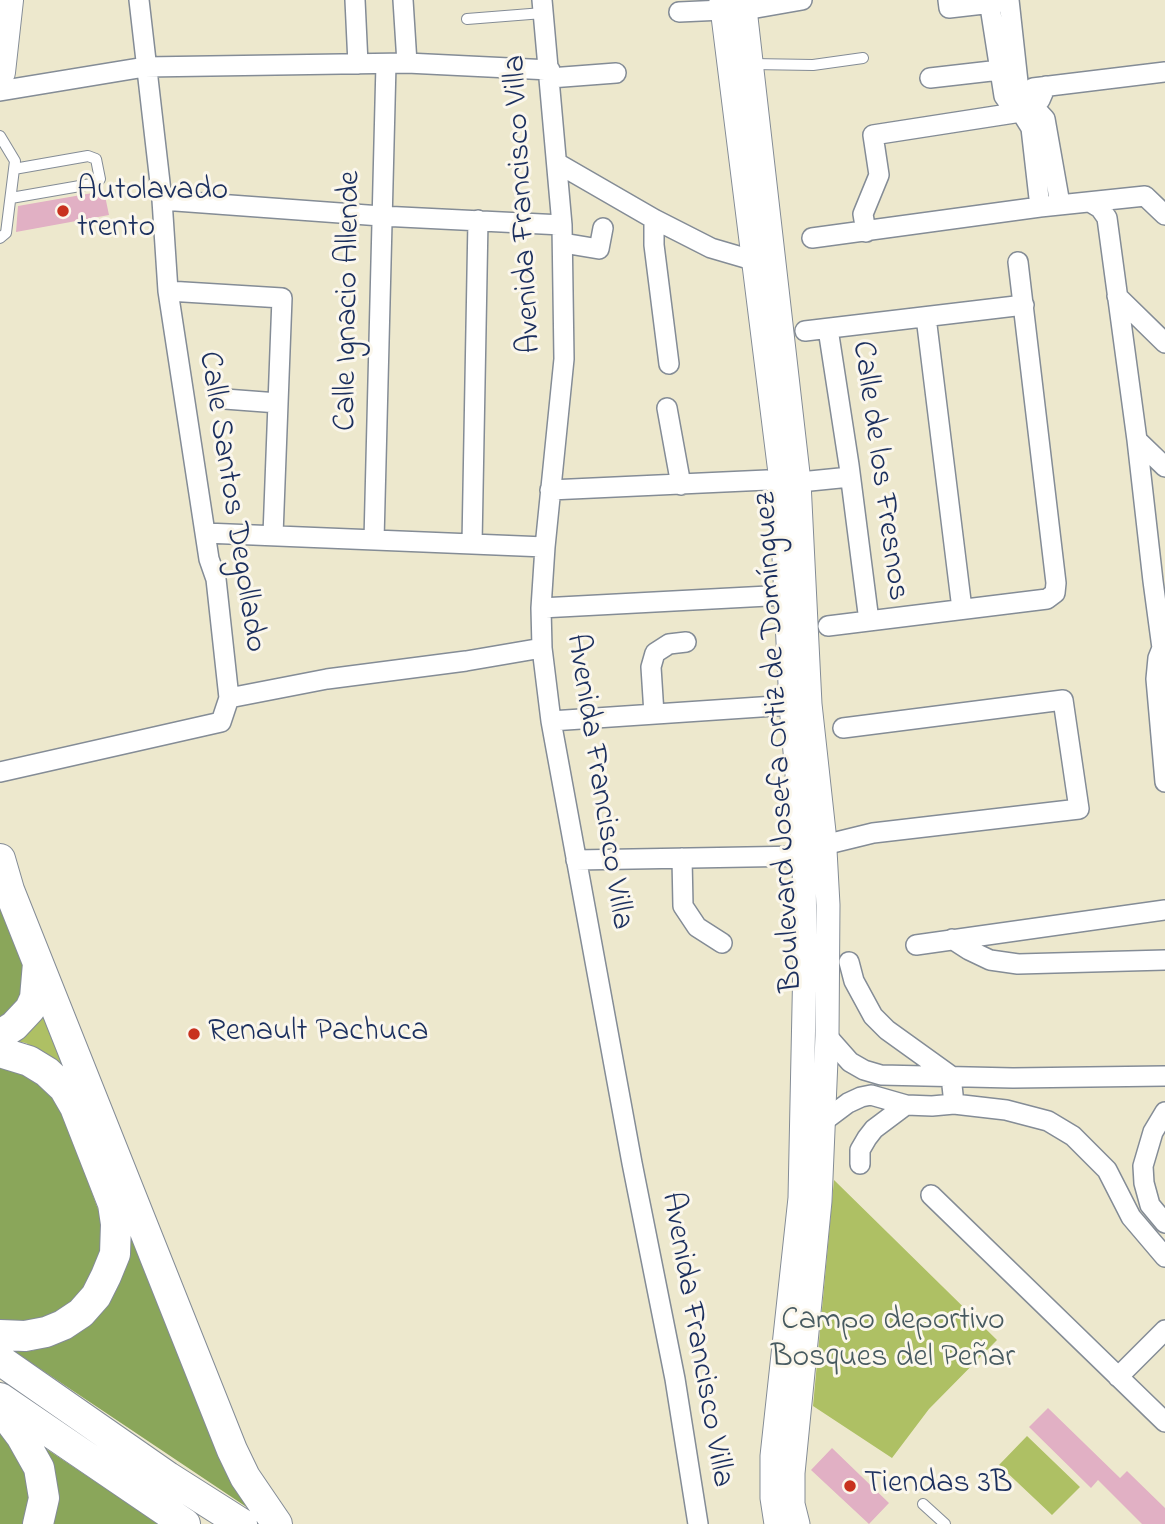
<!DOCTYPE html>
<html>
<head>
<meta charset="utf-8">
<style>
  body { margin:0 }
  canvas { display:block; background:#ede8cd }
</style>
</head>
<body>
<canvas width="1165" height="1524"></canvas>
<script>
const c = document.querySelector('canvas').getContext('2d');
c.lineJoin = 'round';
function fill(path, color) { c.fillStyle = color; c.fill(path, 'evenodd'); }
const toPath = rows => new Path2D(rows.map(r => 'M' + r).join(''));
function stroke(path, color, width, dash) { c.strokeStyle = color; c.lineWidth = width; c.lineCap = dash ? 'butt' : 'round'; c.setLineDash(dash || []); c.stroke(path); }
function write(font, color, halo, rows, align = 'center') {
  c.font = font + ' "Indie Flower",sans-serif'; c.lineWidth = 6; c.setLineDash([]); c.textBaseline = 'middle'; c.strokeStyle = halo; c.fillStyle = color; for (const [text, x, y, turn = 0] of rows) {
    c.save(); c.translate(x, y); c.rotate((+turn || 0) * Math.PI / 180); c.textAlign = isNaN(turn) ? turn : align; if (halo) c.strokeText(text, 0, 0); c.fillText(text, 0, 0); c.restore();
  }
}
fill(toPath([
  [40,999,69,1074,49,1056,26,1043,5,1039],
  [834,1180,997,1340,929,1409,892,1458,813,1406],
  [1027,1436,1080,1487,1052,1515,999,1465]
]), '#aec064');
fill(toPath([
  [0,897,30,987,0,1023],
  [0,1064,18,1069,39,1083,53,1096,63,1114,102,1220,103,1247,83,1291,65,1307,42,1319,16,1322,0,1320],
  [131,1238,138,1248,227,1471,248,1508,12,1350,31,1351,51,1345,128,1259],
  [0,1427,17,1446,31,1487,27,1524,0,1524],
  [45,1448,159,1524,48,1524,52,1478]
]), '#8aa65a');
fill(toPath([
  [104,191,109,215,16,232,18,206],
  [1048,1408,1120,1478,1127,1471,1165,1508,1165,1524,1142,1524,1098,1480,1091,1488,1029,1427],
  [832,1448,889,1503,869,1524,811,1470]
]), '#e1b0c4');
const service = toPath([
  [467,19,543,13],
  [752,64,813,65,863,58],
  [0,136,15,161,6,233,0,238],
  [11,198,97,183,100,179,96,159,88,156,14,169],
  [923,1504,945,1524]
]);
const minor = toPath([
  [355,0,358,64],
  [403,0,407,63],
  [542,0,562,225,564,359,545,547,541,608,542,648,551,721,632,1163,675,1379,698,1524],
  [948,0,949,8,1001,2],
  [989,0,1004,96,1011,106,1021,112,1031,128,1040,207],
  [1009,0,1019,91,1045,119,1060,204],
  [745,10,802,0],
  [679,12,723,10],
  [550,78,616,73],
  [930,78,1000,70],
  [1033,88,1165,72],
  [0,91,145,67,407,63,550,70],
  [557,163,654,219,711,248,752,260],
  [162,200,381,216,562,225],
  [1090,202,1100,208,1107,218,1137,440,1153,581,1162,648,1165,654],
  [654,219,654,245,669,364],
  [866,232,863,214,879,175,873,135,1021,112,1040,100,1046,86],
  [812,238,1040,207,1145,196,1165,215],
  [563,243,599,249,603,228],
  [168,291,282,298,273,535],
  [1117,296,1165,343],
  [926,317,962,609],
  [828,329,849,465,869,621],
  [805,331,1024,305],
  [225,399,278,403],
  [667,408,681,485],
  [1137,440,1165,467],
  [550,490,767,480,780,484,850,477],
  [205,533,545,547],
  [374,540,386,64],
  [472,544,478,220],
  [541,608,787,595],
  [828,626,1047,599,1055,593,1056,583,1018,262],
  [1162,648,1158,658,1156,679,1165,782],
  [229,698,327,679,466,661,542,648],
  [654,714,651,667,655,653,669,644,686,642],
  [551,721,805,704],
  [0,772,221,722,229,698,216,579,209,559,168,291,162,200,139,0],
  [824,845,873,833,1079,809,1063,700,843,728],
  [682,858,683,906,697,927,722,943],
  [576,860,804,856],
  [952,939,969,950,990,960,1018,964,1165,960],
  [916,945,1165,910],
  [849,962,854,981,873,1016,887,1030,951,1076,954,1104],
  [827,1036,850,1062,864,1070,881,1075,1013,1078,1165,1076],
  [1165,1112,1153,1132,1143,1166,1144,1183,1150,1205,1165,1223],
  [824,1121,848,1103,861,1097,871,1095,906,1105,932,1106,954,1104,1006,1110,1048,1121,1073,1136,1107,1170,1131,1217,1165,1257],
  [860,1164,860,1150,867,1138,874,1129,906,1105],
  [931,1195,1165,1422],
  [1118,1377,1165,1330]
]);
const tertiary = toPath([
  [721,0,780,473,791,705,804,856,805,959,800,1198,772,1456,772,1498,776,1524],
  [744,0,799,482,810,704,824,832,828,905,827,1036,820,1201,793,1473,793,1504,798,1524]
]);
const primary = toPath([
  [0,72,8,0],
  [0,859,9,890,232,1450,245,1477,277,1524],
  [0,1035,14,1026,30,1009,35,998,38,963],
  [0,1052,29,1061,47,1072,64,1088,75,1107,113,1204,116,1224,115,1254,106,1276,96,1296,81,1313,63,1325,46,1332,25,1336,0,1335],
  [0,1360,168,1477,242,1524],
  [0,1398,185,1524],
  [0,1408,21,1436,39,1468,44,1498,38,1524]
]);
stroke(service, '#848c96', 12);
stroke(minor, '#848c96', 22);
stroke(tertiary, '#848c96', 25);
stroke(primary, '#848c96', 32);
stroke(service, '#fff', 10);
stroke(minor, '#fff', 19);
stroke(tertiary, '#fff', 23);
stroke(primary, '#fff', 30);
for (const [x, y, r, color] of [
  [63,211,7,"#c8321e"],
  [194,1034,7,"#c8321e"],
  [850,1486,7,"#c8321e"]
]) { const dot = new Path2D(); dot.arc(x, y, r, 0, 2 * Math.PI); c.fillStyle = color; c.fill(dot); stroke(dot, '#fbf7ec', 2.5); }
write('32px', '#1b2f5e', '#fbf7ec', [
  ["Autolavado",77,193],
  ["trento",77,230],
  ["Renault Pachuca",208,1034],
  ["Tiendas 3B",864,1486]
], 'left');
write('32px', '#1b2f5e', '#fbf7ec', [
  ["Avenida Francisco Villa",525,204,-93],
  ["Calle Ignacio Allende",350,301,-89],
  ["Calle de los Fresnos",878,471,82],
  ["Calle Santos Degollado",230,502,81],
  ["Boulevard Josefa Ortiz de Domínguez",781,742,-93],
  ["Avenida Francisco Villa",597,782,81],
  ["Avenida Francisco Villa",695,1340,80]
]);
write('32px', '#475a60', '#fbf7ec', [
  ["Campo deportivo",893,1323],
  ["Bosques del Peñar",893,1360]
]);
</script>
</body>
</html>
